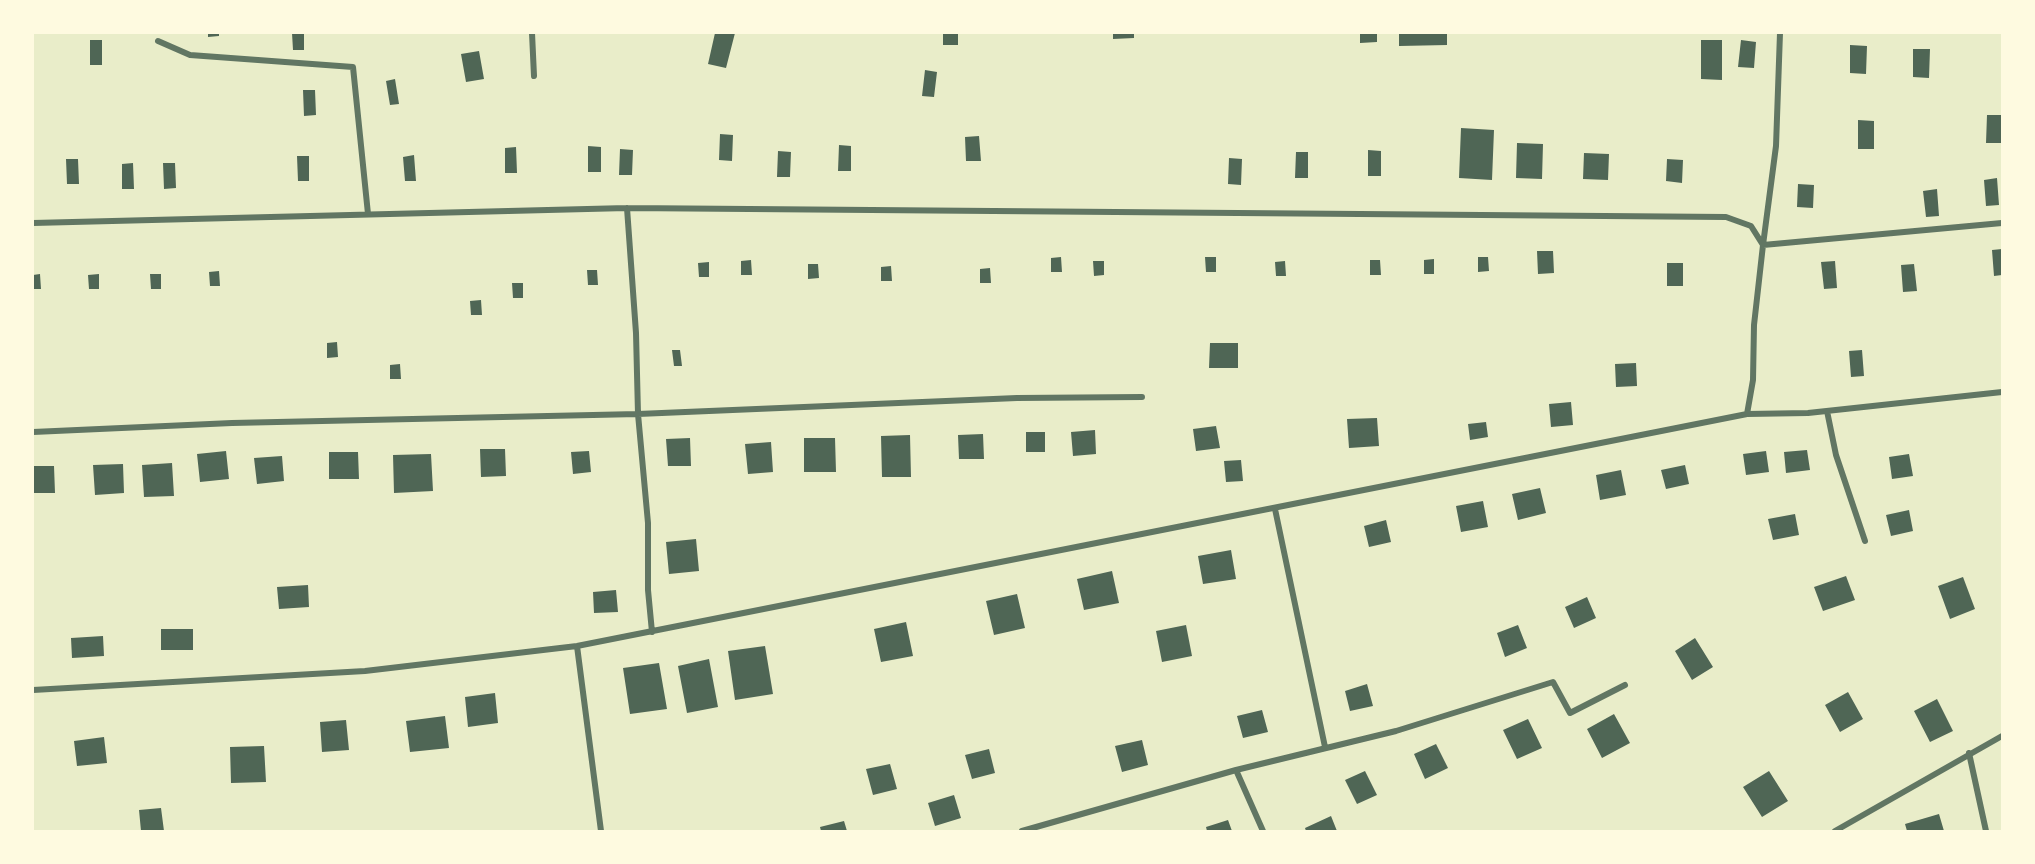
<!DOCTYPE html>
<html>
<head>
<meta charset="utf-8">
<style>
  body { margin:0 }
  #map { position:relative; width:2035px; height:864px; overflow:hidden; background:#e9edc9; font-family:Arial,sans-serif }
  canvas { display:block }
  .frame { position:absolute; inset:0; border:34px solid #fefae0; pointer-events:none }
</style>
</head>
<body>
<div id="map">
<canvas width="2035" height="864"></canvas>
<div class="frame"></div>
</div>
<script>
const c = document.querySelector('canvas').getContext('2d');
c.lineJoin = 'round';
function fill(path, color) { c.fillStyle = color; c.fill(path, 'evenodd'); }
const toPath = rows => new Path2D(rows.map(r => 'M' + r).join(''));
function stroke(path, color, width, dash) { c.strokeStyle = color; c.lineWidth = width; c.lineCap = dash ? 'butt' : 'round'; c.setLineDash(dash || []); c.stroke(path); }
fill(toPath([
  [208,33,219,33,219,36,208,37],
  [292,33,304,33,304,50,293,50],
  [715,33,735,33,726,68,708,64],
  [943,33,958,33,958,45,943,45],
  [1113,33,1134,33,1134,38,1113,39],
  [1360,33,1377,33,1377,42,1360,43],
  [1399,33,1447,33,1447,45,1399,46],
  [90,40,102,40,102,65,90,65],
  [1701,40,1722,40,1722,80,1701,79],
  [1741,40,1756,42,1754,68,1738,67],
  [1850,45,1867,46,1866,74,1850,73],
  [1913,49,1930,49,1929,78,1913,77],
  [479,51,484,79,466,82,461,54],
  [925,70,937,72,934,97,922,96],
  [395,79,399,104,390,105,386,81],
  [303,90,315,90,316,115,304,116],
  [1987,115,2002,115,2002,143,1986,143],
  [1858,120,1874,121,1874,149,1858,149],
  [1461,128,1494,130,1492,180,1459,178],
  [720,134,733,135,732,161,719,160],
  [979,136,981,161,966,161,965,137],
  [1517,143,1543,144,1542,179,1516,178],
  [839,145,851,146,851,171,838,171],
  [588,146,601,147,601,172,588,172],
  [516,147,517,173,505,173,505,148],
  [620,149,633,150,632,175,619,175],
  [1368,150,1381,151,1381,176,1368,176],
  [778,151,791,152,790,177,777,177],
  [1296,152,1308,152,1308,178,1295,178],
  [1584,153,1609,154,1608,180,1583,179],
  [414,155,416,181,405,181,403,157],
  [297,156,309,156,309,181,298,181],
  [1229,158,1242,159,1241,185,1228,184],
  [66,159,78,159,79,184,67,184],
  [1667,159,1683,160,1682,183,1666,181],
  [133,163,134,189,122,189,122,164],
  [163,163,175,163,176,188,164,189],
  [1997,178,1999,205,1986,206,1984,180],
  [1798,184,1814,185,1813,208,1797,207],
  [1937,189,1939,216,1926,217,1923,191],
  [2002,249,2002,275,1994,276,1992,250],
  [1537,251,1553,251,1554,273,1538,274],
  [1061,257,1062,272,1051,272,1051,258],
  [1205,257,1216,257,1216,272,1206,272],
  [1478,257,1488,257,1489,271,1478,272],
  [1434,259,1434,274,1424,274,1424,260],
  [751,260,752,275,741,275,741,261],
  [1370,260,1380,260,1381,275,1370,275],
  [1093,261,1104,261,1104,275,1094,276],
  [1285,261,1286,276,1276,276,1275,262],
  [1835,261,1837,288,1824,289,1821,262],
  [709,262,709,277,699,277,698,263],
  [1667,263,1683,263,1683,286,1667,286],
  [808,264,818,264,819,278,808,279],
  [1914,264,1917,291,1903,292,1901,265],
  [891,266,892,281,881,281,881,267],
  [990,268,991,283,980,283,980,269],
  [587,270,597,270,598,285,588,285],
  [219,271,220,286,210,286,209,272],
  [40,274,41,289,33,289,33,275],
  [99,274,99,289,89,289,88,275],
  [150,274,161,274,161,289,151,289],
  [512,283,523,283,523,298,513,298],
  [481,300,482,315,471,315,470,301],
  [337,342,338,357,327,358,327,343],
  [1210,343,1238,343,1238,368,1209,368],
  [672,350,680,350,682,366,674,366],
  [1862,350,1864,376,1851,377,1849,351],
  [1636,363,1637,386,1616,387,1615,364],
  [400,364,401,379,390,379,390,365],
  [1571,402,1573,425,1551,427,1549,404],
  [1377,418,1379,446,1349,448,1347,419],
  [1486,422,1488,437,1470,440,1468,424],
  [1216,426,1220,448,1196,451,1193,429],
  [1095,430,1096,454,1073,456,1071,432],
  [1026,432,1045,432,1045,452,1026,452],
  [983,434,984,459,959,459,958,435],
  [910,435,911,477,882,477,881,436],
  [690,438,691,466,668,466,666,439],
  [804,438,835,438,836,472,804,472],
  [771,442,773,472,748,474,745,444],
  [480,449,505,449,506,476,481,477],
  [1807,450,1810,470,1786,473,1784,452],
  [226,451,229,479,200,482,197,454],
  [589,451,591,472,573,474,571,452],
  [1766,451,1769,472,1746,475,1743,454],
  [329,452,358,452,359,479,329,479],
  [431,454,433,491,394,493,393,455],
  [1909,454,1913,476,1892,479,1889,457],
  [282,456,284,481,257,484,254,458],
  [1241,460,1243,481,1226,482,1224,461],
  [172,463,174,496,144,497,142,465],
  [123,464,124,493,95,495,93,465],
  [1685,465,1689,484,1666,489,1661,470],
  [33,466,54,466,55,493,33,493],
  [1621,470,1626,495,1600,500,1596,475],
  [1540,488,1546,513,1518,520,1512,494],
  [1483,501,1488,527,1461,532,1456,506],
  [1909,510,1913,531,1891,536,1886,515],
  [1795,514,1799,535,1773,540,1768,519],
  [1386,520,1391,542,1369,547,1364,526],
  [696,539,699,571,669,574,666,542],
  [1231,550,1236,579,1203,584,1198,556],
  [1112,571,1119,603,1084,610,1077,579],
  [1846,576,1855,600,1823,611,1814,587],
  [1963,577,1975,609,1950,619,1938,586],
  [308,585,309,607,279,609,277,587],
  [616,590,618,612,594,613,593,592],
  [1017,594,1025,628,994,635,986,601],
  [1587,597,1596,618,1574,628,1565,607],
  [906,622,913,656,881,662,874,629],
  [1186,625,1192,656,1162,662,1156,631],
  [1518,625,1527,648,1505,657,1497,633],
  [161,629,193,629,193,650,161,650],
  [103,636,104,656,72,658,71,638],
  [1695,638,1713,667,1692,680,1675,651],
  [765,646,773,694,735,700,728,651],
  [709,659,718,707,687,713,678,666],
  [659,663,667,709,630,714,623,668],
  [1367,684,1373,706,1350,711,1345,691],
  [1848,692,1863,719,1840,732,1825,705],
  [495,693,498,723,468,727,465,697],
  [1937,699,1953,731,1930,742,1914,711],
  [1262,710,1268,732,1243,738,1237,716],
  [1614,714,1630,743,1602,758,1587,729],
  [445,716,449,748,410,752,406,721],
  [1528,719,1542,748,1517,759,1503,730],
  [346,720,349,750,322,752,320,722],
  [104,737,107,763,77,766,74,741],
  [1142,740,1148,765,1122,772,1115,746],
  [1436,744,1448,768,1425,779,1414,754],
  [264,746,266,782,231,783,230,747],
  [989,749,995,773,972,779,965,755],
  [890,764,897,789,873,795,866,769],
  [1365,771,1377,795,1357,804,1345,780],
  [1769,771,1788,801,1762,817,1743,787],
  [954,795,961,818,935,826,928,803],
  [161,808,164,831,141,831,139,810],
  [1939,814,1944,831,1907,831,1905,824],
  [1331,816,1337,831,1306,831,1305,828],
  [1228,820,1232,831,1207,831,1206,827],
  [844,821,847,831,821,831,820,827]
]), '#4f6655');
stroke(toPath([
  [532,33,534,76],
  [158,41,190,55,353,67,368,214],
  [627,208,636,333,638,414,648,523,648,590,652,632],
  [33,223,627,208,1726,217,1751,226,1763,245,2002,223],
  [1827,411,1836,455,1865,541],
  [1747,414,1753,380,1754,325,1763,245,1776,146,1780,33],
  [33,432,232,423,638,414,1017,398,1142,397],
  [1275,509,1325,747],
  [577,646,601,831],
  [33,690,365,671,577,646,1747,414,1808,413,2002,392],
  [1969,753,1986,831],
  [1236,770,1263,831],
  [1022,831,1236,770,1396,731,1553,682,1570,713,1625,685],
  [1835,831,2002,736]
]), '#617663', 6);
</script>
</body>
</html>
